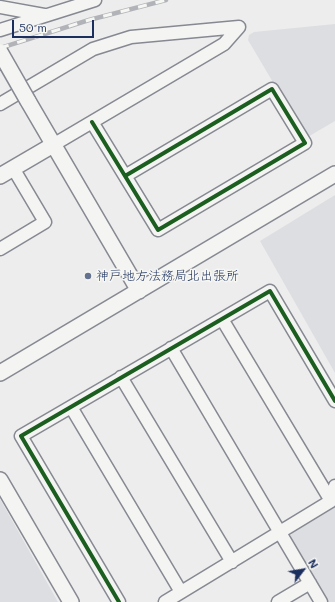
<!DOCTYPE html>
<html>
<head>
<meta charset="utf-8">
<style>
  body { margin:0 }
  #map { position:relative; width:335px; height:602px; overflow:hidden; background:#ededed; font-family:Mali,sans-serif }
  canvas { display:block }
  .north { position:absolute; left:283px; top:550px; width:40px; height:40px; -webkit-text-stroke:3px #f6f6f2; paint-order:stroke; rotate:59deg; font-size:11px; font-weight:700; line-height:16px; text-align:center; color:#1b2f5e }
  .north::after { content:''; display:block; margin:auto; width:14px; height:18px; background:#1b2f5e; clip-path:polygon(50% 0,100% 100%,50% 72%,0 100%) }
  .scale { position:absolute; left:12px; top:20px; width:82px; height:18px; box-sizing:border-box; border:2px solid #1b2f5e; border-top:0; padding-left:5px; font-size:12px; line-height:14px; white-space:nowrap; color:#1b2f5e; -webkit-text-stroke:3px #f6f6f2; paint-order:stroke }
</style>
</head>
<body>
<div id="map">
<canvas width="335" height="602"></canvas>
<div class="north">N</div>
<div class="scale">50 m</div>
</div>
<script>
const c = document.querySelector('canvas').getContext('2d');
c.lineJoin = 'round';
function fill(path, color) { c.fillStyle = color; c.fill(path, 'evenodd'); }
const toPath = rows => new Path2D(rows.map(r => 'M' + r).join(''));
function stroke(path, color, width, dash) { c.strokeStyle = color; c.lineWidth = width; c.lineCap = dash ? 'butt' : 'round'; c.setLineDash(dash || []); c.stroke(path); }
function write(font, color, halo, rows, align = 'center') {
  c.font = font + ' Mali,"Klee One",sans-serif'; c.lineWidth = 3; c.setLineDash([]); c.textBaseline = 'middle'; c.strokeStyle = halo; c.fillStyle = color; for (const [text, x, y, turn = 0] of rows) {
    c.save(); c.translate(x, y); c.rotate((+turn || 0) * Math.PI / 180); c.textAlign = isNaN(turn) ? turn : align; if (halo) c.strokeText(text, 0, 0); c.fillText(text, 0, 0); c.restore();
  }
}
fill(toPath([
  [335,24,335,121,306,138,248,40,249,35,254,32],
  [335,195,335,373,260,241],
  [0,499,58,602,0,602],
  [335,505,335,602,328,602,290,540,292,531]
]), '#dcdee1');
const minor = toPath([
  [0,7,44,15],
  [0,30,95,0],
  [0,104,93,49,131,37,239,27],
  [92,122,158,230,305,143,272,89,125,176],
  [53,145,224,44,239,27],
  [0,249,45,222,13,168],
  [222,319,331,501],
  [171,348,321,602],
  [121,377,232,562],
  [71,407,181,592],
  [119,602,21,436,270,291,335,401],
  [165,602,331,501,335,486],
  [278,602,310,583]
]);
const tertiary = toPath([
  [28,101,139,291],
  [0,176,53,145],
  [0,373,335,174],
  [0,480,71,602]
]);
stroke(minor, '#868992', 15);
stroke(tertiary, '#868992', 18);
stroke(minor, '#f4f4f2', 12);
stroke(tertiary, '#f4f4f2', 15);
const rail = toPath([
  [0,48,89,20,166,0]
]);
stroke(rail, '#b1b3b8', 4.5);
stroke(rail, '#f6f6f2', 3, [9]);
const tertiaryBridge = toPath([
  [0,52,28,101]
]);
stroke(tertiaryBridge, '#868992', 18, []);
stroke(tertiaryBridge, '#f4f4f2', 15);
stroke(toPath([
  [92,122,158,230,305,143,272,89,125,176],
  [119,602,21,436,270,291,335,401]
]), '#1b5e20', 4);
for (const [x, y, r, color] of [
  [88,276,4,"#647290"]
]) { const dot = new Path2D(); dot.arc(x, y, r, 0, 2 * Math.PI); c.fillStyle = color; c.fill(dot); stroke(dot, '#f6f6f2', 1.5); }
write('13px', '#1b2f5e', '#f6f6f2', [
  ["神戸地方法務局北出張所",96,276]
], 'left');
</script>
</body>
</html>
